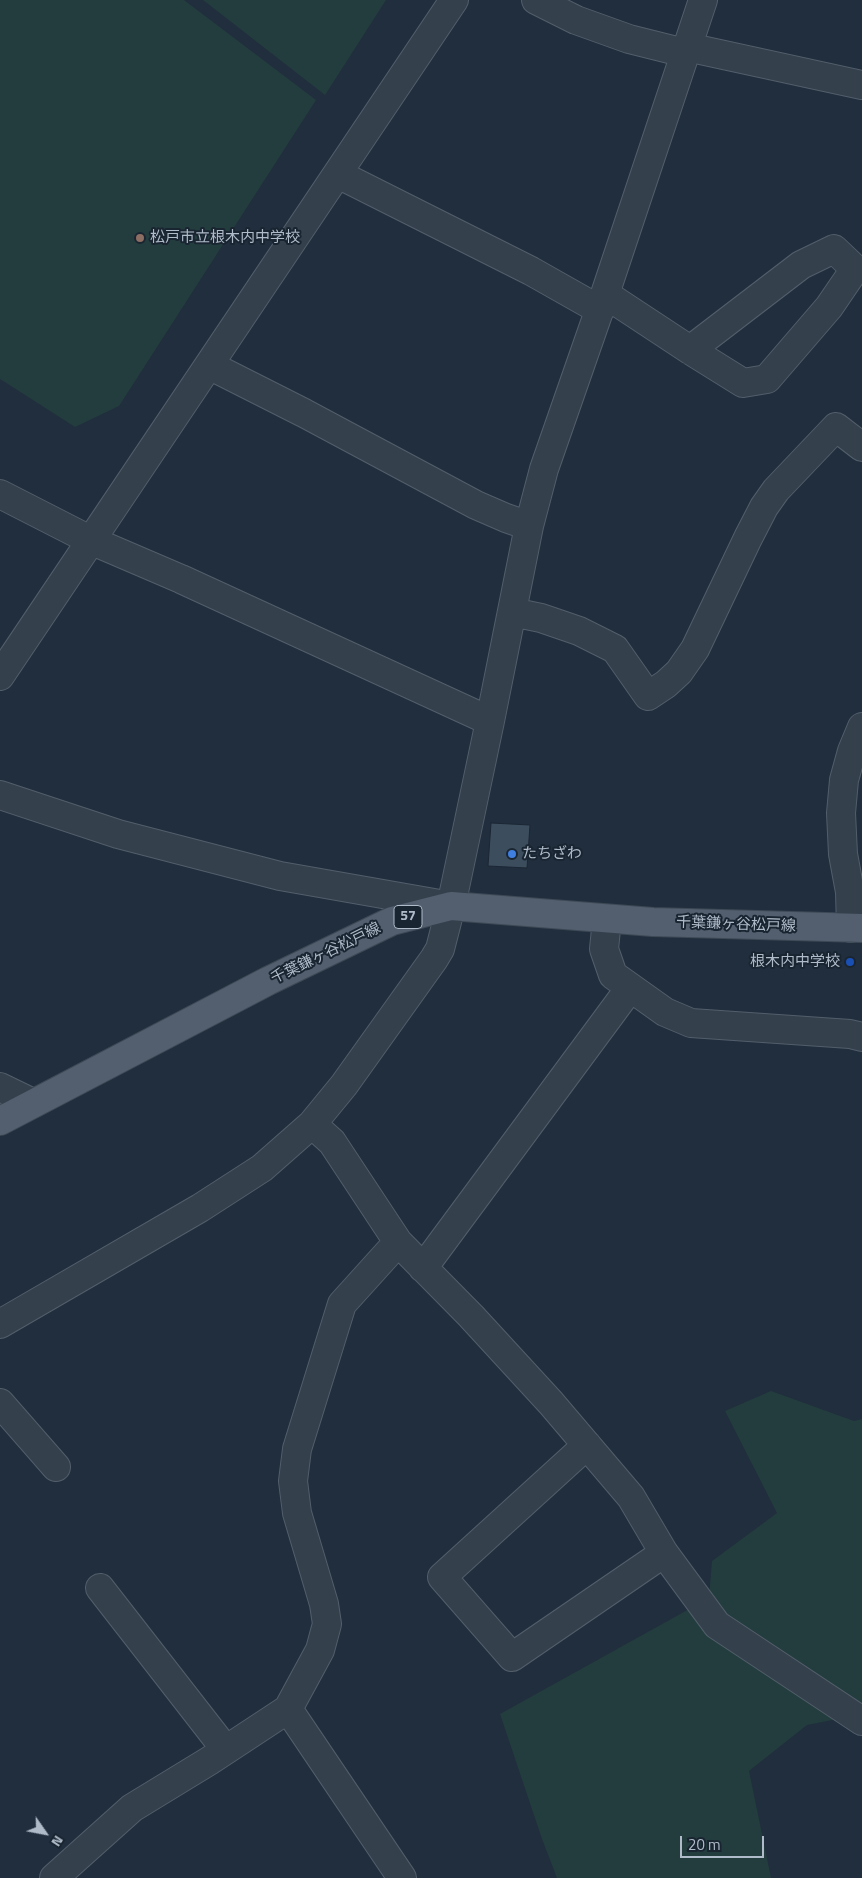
<!DOCTYPE html>
<html>
<head>
<meta charset="utf-8">
<style>
  body { margin:0 }
  #map { position:relative; width:862px; height:1878px; overflow:hidden; background:#212e3d; font-family:"Titillium Web",sans-serif }
  canvas { display:block }
  .north { position:absolute; left:20px; top:1808px; width:50px; height:50px; -webkit-text-stroke:4px #1a2532; paint-order:stroke; rotate:123deg; font-size:14px; font-weight:700; line-height:20px; text-align:center; color:#b0bbc9 }
  .north::after { content:''; display:block; margin:auto; width:18px; height:22px; background:#b0bbc9; clip-path:polygon(50% 0,100% 100%,50% 72%,0 100%) }
  .scale { position:absolute; left:680px; top:1836px; width:84px; height:22px; box-sizing:border-box; border:2px solid #b0bbc9; border-top:0; padding-left:6px; font-size:15px; line-height:18px; white-space:nowrap; color:#b0bbc9; -webkit-text-stroke:4px #1a2532; paint-order:stroke }
</style>
</head>
<body>
<div id="map">
<canvas width="862" height="1878"></canvas>
<div class="north">N</div>
<div class="scale">20 m</div>
</div>
<script>
const c = document.querySelector('canvas').getContext('2d');
c.lineJoin = 'round';
function fill(path, color) { c.fillStyle = color; c.fill(path, 'evenodd'); }
const toPath = rows => new Path2D(rows.map(r => 'M' + r).join(''));
function stroke(path, color, width, dash) { c.strokeStyle = color; c.lineWidth = width; c.lineCap = dash ? 'butt' : 'round'; c.setLineDash(dash || []); c.stroke(path); }
function write(font, color, halo, rows, align = 'center') {
  c.font = font + ' "Titillium Web","Noto Sans JP",sans-serif'; c.lineWidth = 4; c.setLineDash([]); c.textBaseline = 'middle'; c.strokeStyle = halo; c.fillStyle = color; for (const [text, x, y, turn = 0] of rows) {
    c.save(); c.translate(x, y); c.rotate((+turn || 0) * Math.PI / 180); c.textAlign = isNaN(turn) ? turn : align; if (halo) c.strokeText(text, 0, 0); c.fillText(text, 0, 0); c.restore();
  }
}
fill(toPath([
  [0,0,184,0,316,100,119,406,75,427,0,379],
  [203,0,386,0,325,95],
  [771,1391,854,1421,862,1419,862,1714,807,1725,749,1771,771,1878,557,1878,542,1839,500,1714,709,1598,712,1561,777,1513,725,1411]
]), '#233d3e');
const building = toPath([
  [491,823,530,825,527,868,488,866,491,823]
]);
fill(building, '#3c4d5d');
stroke(building, '#1c2734', 1);
const minor = toPath([
  [536,0,576,20,629,39,685,53],
  [687,47,862,85],
  [338,174,531,271,600,310],
  [605,294,690,350,743,383,767,379,829,307,855,269,834,249,801,265,690,350],
  [209,365,304,413,476,505,506,518,529,526],
  [0,494,90,540,181,579,490,721],
  [512,612,541,618,579,631,615,649,648,696,666,684,679,672,695,649,748,538,764,507,776,490,836,427,862,447],
  [0,676,454,0],
  [0,795,118,834,280,876,451,906],
  [607,919,604,949,613,975,665,1012,691,1023,850,1034,862,1037],
  [851,928,850,892,843,854,841,813,844,780,852,751,862,727],
  [0,1087,33,1103],
  [312,1124,332,1142,398,1242,471,1316,551,1403,631,1497,664,1553,717,1625,862,1721],
  [423,1268,630,988],
  [0,1324,200,1208,262,1168,312,1124,344,1085,434,959,440,949,451,906,490,721,529,526,544,469,605,294,703,0],
  [0,1403,56,1467],
  [587,1445,442,1577,512,1657,664,1553],
  [100,1588,226,1750],
  [288,1709,402,1878],
  [54,1878,132,1808,209,1761,288,1709,320,1650,327,1624,324,1604,297,1513,293,1481,297,1449,342,1304,398,1242]
]);
const major = toPath([
  [0,1121,268,981,392,921,451,906,653,922,862,928]
]);
stroke(minor, '#535e6b', 30);
stroke(major, '#3e4956', 30);
stroke(minor, '#35404d', 28);
stroke(major, '#535f6e', 28);
for (const [x, y, r, color] of [
  [140,238,5,"#8d6e63"],
  [512,854,5,"#3f7fe0"],
  [850,962,5,"#1a4fb4"]
]) { const dot = new Path2D(); dot.arc(x, y, r, 0, 2 * Math.PI); c.fillStyle = color; c.fill(dot); stroke(dot, '#1a2532', 2); }
for (const [x, y, w] of [
  [408,917,28]
]) { const box = new Path2D(); box.roundRect(x - w / 2, y - 11.5, w, 23, 4); c.fillStyle = '#1a2532'; c.fill(box); stroke(box, '#b0bbc9', 1); }
write('bold 14px', '#b0bbc9', null, [
  ["57",408,917]
]);
write('15px', '#b0bbc9', '#1a2532', [
  ["松戸市立根木内中学校",150,238],
  ["たちざわ",522,854],
  ["根木内中学校",840,962,"right"]
], 'left');
write('15px', '#b0bbc9', '#1a2532', [
  ["千葉鎌ヶ谷松戸線",736,925,2],
  ["千葉鎌ヶ谷松戸線",326,954,-26]
]);
</script>
</body>
</html>
